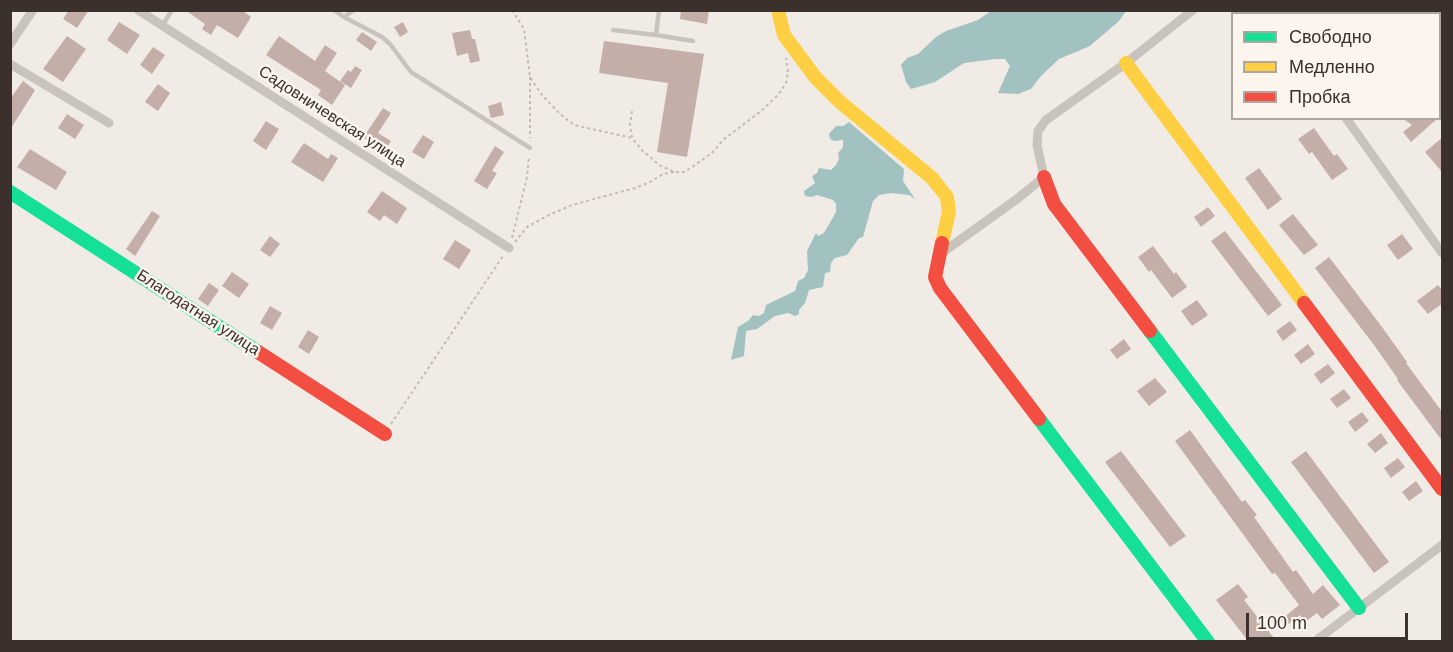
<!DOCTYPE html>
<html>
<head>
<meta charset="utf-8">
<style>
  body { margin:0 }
  #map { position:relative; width:1453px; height:652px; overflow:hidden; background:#f0ebe5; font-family:Arial,sans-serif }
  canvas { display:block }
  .frame { position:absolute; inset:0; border:12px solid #3b302b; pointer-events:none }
  .legend { position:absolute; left:1231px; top:12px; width:210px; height:108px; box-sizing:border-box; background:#fbf5ee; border:2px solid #aea6a0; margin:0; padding:8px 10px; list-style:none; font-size:18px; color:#3b302b }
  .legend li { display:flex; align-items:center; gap:12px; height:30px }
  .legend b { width:30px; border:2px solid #aea6a0 }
  .scale { position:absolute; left:1246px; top:613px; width:162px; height:27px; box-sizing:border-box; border:3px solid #3b302b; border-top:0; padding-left:8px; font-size:18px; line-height:21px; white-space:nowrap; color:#3b302b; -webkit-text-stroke:4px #fbf5ee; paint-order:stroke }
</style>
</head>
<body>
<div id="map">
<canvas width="1453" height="652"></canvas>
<div class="frame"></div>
<ul class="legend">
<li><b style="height:8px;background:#16e098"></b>Свободно</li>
<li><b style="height:8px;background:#ffcf43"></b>Медленно</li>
<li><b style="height:8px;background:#f24e42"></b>Пробка</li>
</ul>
<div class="scale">100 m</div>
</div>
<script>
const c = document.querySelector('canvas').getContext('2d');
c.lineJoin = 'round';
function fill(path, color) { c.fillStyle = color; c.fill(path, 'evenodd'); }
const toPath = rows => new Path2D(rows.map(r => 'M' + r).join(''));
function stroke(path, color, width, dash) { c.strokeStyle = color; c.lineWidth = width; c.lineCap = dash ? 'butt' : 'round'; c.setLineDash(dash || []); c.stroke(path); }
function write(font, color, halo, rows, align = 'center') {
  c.font = font + ' Arial,sans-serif'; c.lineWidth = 5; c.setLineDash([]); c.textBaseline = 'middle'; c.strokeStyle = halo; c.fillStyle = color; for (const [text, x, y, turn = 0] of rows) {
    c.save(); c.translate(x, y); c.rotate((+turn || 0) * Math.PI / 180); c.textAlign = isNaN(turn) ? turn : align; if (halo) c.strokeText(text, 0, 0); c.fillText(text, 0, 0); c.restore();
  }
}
fill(toPath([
  [991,11,991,10,1126,11,1119,21,1090,46,1059,59,1041,76,1031,89,1018,94,998,93,1010,66,1005,59,995,59,964,63,935,82,911,89,906,82,901,65,907,58,918,54,936,37,946,31,978,20],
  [849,122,904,169,903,181,915,199,909,195,891,193,879,195,873,201,863,237,859,238,847,255,835,258,831,263,830,272,825,273,823,287,809,290,805,303,799,310,799,314,795,316,788,313,775,316,757,329,746,331,744,356,731,360,738,327,748,321,753,315,759,316,764,313,766,305,795,291,798,281,804,278,808,270,807,251,816,233,818,236,824,233,836,212,836,204,833,200,817,195,812,197,805,196,804,191,815,183,812,176,817,173,819,168,831,170,836,165,839,159,838,153,843,147,843,140,835,141,830,139,829,134,836,126,843,126]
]), '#a1c2c1');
fill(toPath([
  [69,10,89,10,77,28,63,19],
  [185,10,242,10,251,17,238,38,217,25,211,35,202,29,205,24],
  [681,10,709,10,707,24,680,19],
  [119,22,140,35,127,54,107,40],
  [403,22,408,32,400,37,394,27],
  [470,30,472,39,475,39,480,61,470,63,468,53,457,56,452,33],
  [362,32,377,42,371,51,356,40],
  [67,36,86,49,63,82,43,69],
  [279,36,315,61,325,45,337,53,325,71,345,85,332,105,318,95,321,90,266,55],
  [604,41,704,54,687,157,657,152,668,83,599,73],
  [153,47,165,55,152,74,140,65],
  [355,66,362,70,351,88,340,81,348,70,351,72],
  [23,81,35,90,10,130,10,99],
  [158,84,170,93,158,111,145,102],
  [501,102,504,115,491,118,488,106],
  [383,108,391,113,378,133,391,141,385,150,363,138],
  [67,114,84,125,75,139,58,128],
  [1402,118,1438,118,1411,142,1403,132,1412,125],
  [266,121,279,129,266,150,253,141],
  [1314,128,1334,156,1337,154,1348,169,1332,180,1312,152,1309,154,1298,139],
  [423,135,434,142,424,159,412,152],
  [1443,137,1443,173,1425,152],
  [304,143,328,159,331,154,338,158,323,182,291,162],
  [495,146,504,152,492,171,497,173,487,189,474,181],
  [30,149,67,172,56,190,17,167],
  [1259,168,1282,199,1268,210,1245,178],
  [382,191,407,208,397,224,384,215,380,221,367,212],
  [1208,207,1215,216,1201,227,1194,217],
  [152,211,160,216,135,256,126,249],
  [1293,214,1318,245,1304,255,1279,225],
  [1225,231,1282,305,1268,316,1211,241],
  [1402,234,1413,249,1398,260,1387,245],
  [270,236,280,244,270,257,260,250],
  [455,240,471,250,459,269,443,259],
  [1153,246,1174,274,1176,272,1187,287,1172,298,1151,270,1149,272,1138,257],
  [1329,257,1382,327,1407,362,1406,363,1443,413,1443,442,1397,380,1398,379,1374,345,1315,268],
  [232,272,249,284,239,298,222,286],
  [209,283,219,290,208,306,198,299],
  [1438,285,1443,291,1443,303,1428,314,1417,301],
  [1197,300,1208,315,1192,326,1181,311],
  [270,306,282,313,272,330,260,323],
  [1290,321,1297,330,1283,341,1276,331],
  [308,330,319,337,309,354,298,347],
  [1124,339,1131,349,1117,359,1110,350],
  [1308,344,1315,354,1301,364,1294,355],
  [1328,364,1335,373,1321,384,1314,374],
  [1155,378,1167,392,1149,406,1137,391],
  [1344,389,1351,398,1337,408,1330,399],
  [1362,412,1369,421,1355,432,1348,422],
  [1190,430,1242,502,1245,500,1257,515,1254,517,1293,572,1296,570,1313,594,1323,585,1340,605,1322,619,1317,613,1305,622,1300,615,1286,626,1281,620,1299,605,1275,573,1272,574,1175,441],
  [1381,433,1388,443,1375,453,1367,444],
  [1121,451,1186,536,1170,547,1105,462],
  [1306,451,1389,562,1374,573,1291,462],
  [1398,458,1405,467,1391,478,1384,468],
  [1416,481,1423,491,1409,501,1402,492],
  [1238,584,1248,597,1244,600,1277,642,1249,642,1216,600]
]), '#c3afa7');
stroke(toPath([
  [512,10,524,29,530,77,542,95,560,114,574,125,632,138],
  [530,77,530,138],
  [632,111,630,125,632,138,642,150,659,165,675,172,685,172,712,153,723,140,761,111,778,95,786,83,788,72,786,58],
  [512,238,527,177,529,156],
  [515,242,527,227,549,215,572,205,635,188,650,182,663,174,674,172],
  [391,424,503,256]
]), '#c2bbb6', 2, [3, 3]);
stroke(toPath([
  [334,10,344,17,354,10],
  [659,10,656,35,693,41],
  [344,17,382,37,390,44,411,72,530,148],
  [162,26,172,10],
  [613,30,656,35]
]), '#c9c3be', 4.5);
stroke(toPath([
  [138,10,509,248],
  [1305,10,1306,14],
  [1335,14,1338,10],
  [10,44,33,10],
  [10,64,109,123],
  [1440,68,1442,72],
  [1346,118,1442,253],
  [939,255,1017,199,1044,177,1037,145,1038,131,1046,120,1126,63,1193,10],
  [1314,642,1442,545]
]), '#c9c3be', 9);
stroke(toPath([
  [10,192,258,352],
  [1150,331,1359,608],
  [1039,419,1208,642]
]), '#16e098', 14);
stroke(toPath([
  [778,10,784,35,815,77,840,102,932,178,947,197,949,212,942,243],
  [1126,63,1304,303]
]), '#ffcf43', 14);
stroke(toPath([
  [1044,177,1054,204,1150,331],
  [942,243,935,277,940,288,1039,419],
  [1304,303,1442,489],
  [258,352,385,434]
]), '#f24e42', 14);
write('16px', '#3b302b', '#fbf5ee', [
  ["Садовничевская улица",332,117,33],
  ["Благодатная улица",198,313,33]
]);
</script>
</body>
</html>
